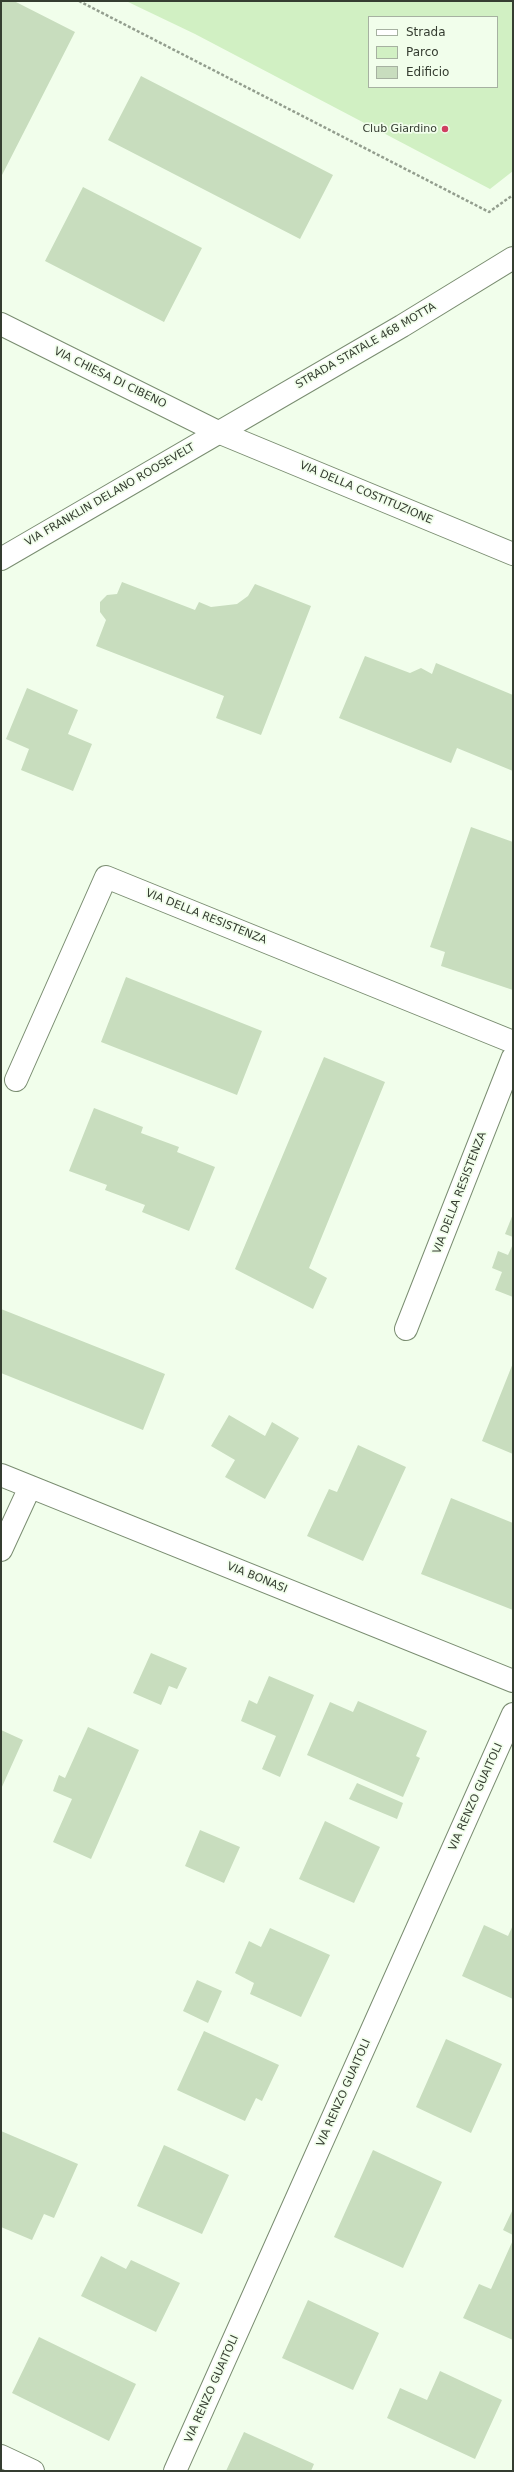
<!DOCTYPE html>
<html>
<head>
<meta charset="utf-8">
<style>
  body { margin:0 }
  #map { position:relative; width:514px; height:2472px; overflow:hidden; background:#f1feeb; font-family:"DejaVu Sans",sans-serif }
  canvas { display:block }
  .frame { position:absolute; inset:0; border:2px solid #353d31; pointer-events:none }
  .legend { position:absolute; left:368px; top:16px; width:130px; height:72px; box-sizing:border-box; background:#f1feeb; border:1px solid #a6b1a1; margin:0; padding:5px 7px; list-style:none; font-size:12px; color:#353d31 }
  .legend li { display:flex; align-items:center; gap:8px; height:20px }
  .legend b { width:20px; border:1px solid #a6b1a1 }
</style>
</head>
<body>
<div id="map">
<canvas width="514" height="2472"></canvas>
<div class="frame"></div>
<ul class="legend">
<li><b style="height:5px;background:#fff"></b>Strada</li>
<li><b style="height:11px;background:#d1f0c3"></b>Parco</li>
<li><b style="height:11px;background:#c8ddbe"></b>Edificio</li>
</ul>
</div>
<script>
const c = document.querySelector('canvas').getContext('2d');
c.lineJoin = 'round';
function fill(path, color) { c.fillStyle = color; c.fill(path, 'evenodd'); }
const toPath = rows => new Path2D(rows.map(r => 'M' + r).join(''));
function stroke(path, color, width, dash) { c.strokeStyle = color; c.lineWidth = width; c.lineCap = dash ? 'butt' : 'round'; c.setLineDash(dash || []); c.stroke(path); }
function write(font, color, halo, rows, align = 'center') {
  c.font = font + ' "DejaVu Sans",sans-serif'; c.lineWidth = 3.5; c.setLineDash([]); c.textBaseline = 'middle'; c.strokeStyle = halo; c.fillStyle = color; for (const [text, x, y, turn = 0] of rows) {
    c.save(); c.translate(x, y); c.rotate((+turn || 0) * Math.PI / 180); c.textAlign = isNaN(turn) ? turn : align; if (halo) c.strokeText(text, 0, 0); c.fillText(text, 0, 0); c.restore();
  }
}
fill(toPath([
  [126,1,513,1,513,171,490,189,195,34],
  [369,17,497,17,497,87,369,87]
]), '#d1f0c3');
fill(toPath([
  [1,1,14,1,75,32,1,177],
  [141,76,333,175,300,239,108,140],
  [83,187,202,248,164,322,45,261],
  [122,582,195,610,199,602,211,607,237,604,248,596,255,584,311,606,261,735,216,718,224,696,96,646,106,620,100,612,100,602,107,595,117,594],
  [365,656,410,673,421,668,432,674,436,663,513,695,513,771,457,748,451,763,339,718],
  [27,688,78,710,68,734,92,744,73,791,21,770,29,749,6,739],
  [471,827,513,842,513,990,441,966,445,952,430,947],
  [126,977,262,1031,237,1095,101,1042],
  [324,1057,385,1082,309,1268,327,1278,313,1309,235,1269],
  [94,1108,143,1127,141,1133,179,1147,177,1152,215,1167,189,1231,142,1212,145,1205,105,1190,107,1185,69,1171],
  [513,1214,513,1237,505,1234],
  [513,1244,513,1297,495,1290,502,1272,492,1268,498,1251,508,1255],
  [1,1309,165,1374,143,1430,1,1373],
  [513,1363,513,1454,482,1441],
  [229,1415,265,1436,272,1422,299,1438,265,1499,225,1477,235,1460,211,1446],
  [358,1445,406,1467,363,1561,307,1536,329,1489,337,1492],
  [451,1498,513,1523,513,1610,421,1574],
  [151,1653,187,1668,177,1689,169,1686,161,1705,133,1693],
  [269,1676,314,1695,280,1777,262,1769,276,1736,241,1721,249,1700,257,1704],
  [358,1701,427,1731,416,1756,420,1758,403,1797,307,1755,330,1702,353,1712],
  [88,1727,139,1750,91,1859,53,1842,72,1799,53,1791,59,1775,65,1778],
  [1,1730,23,1740,1,1789],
  [357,1783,403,1803,397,1819,349,1799],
  [325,1821,380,1847,354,1903,299,1879],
  [200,1830,240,1847,224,1883,185,1866],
  [484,1925,508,1936,513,1925,513,1999,462,1976],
  [270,1928,330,1955,301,2017,250,1994,254,1983,235,1973,249,1941,261,1947],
  [197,1980,222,1991,208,2023,183,2011],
  [204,2031,279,2065,262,2101,256,2098,245,2121,177,2090],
  [446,2039,502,2064,471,2133,416,2107],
  [1,2131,78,2164,54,2218,44,2214,32,2240,1,2227],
  [164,2145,229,2175,202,2234,137,2206],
  [373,2150,442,2182,403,2268,334,2237],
  [513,2209,513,2235,503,2230],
  [513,2240,513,2340,463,2318,479,2284,491,2289],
  [101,2256,126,2269,131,2260,180,2283,156,2332,81,2296],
  [308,2300,379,2333,353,2390,282,2358],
  [39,2337,136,2384,109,2441,12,2393],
  [440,2371,502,2400,475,2459,387,2418,400,2388,427,2400],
  [244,2432,314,2464,311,2471,226,2471]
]), '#c8ddbe');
const minor = toPath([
  [1,324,218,432,513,554],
  [16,1080,106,877,513,1042],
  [406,1329,513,1057],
  [1,1475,513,1681],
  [1,1550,30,1487],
  [1,2456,33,2471],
  [175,2471,513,1714]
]);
const secondary = toPath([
  [1,559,402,326,513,258]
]);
stroke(minor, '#7a8d71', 24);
stroke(secondary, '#7a8d71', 24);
stroke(toPath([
  [79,1,489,212,513,195]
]), '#939e8e', 2.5, [3, 2]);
stroke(minor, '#fff', 22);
stroke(secondary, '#fff', 22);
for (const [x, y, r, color] of [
  [445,129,4,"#cf3f61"]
]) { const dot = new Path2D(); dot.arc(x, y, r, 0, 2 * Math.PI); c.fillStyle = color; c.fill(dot); stroke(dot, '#f1feeb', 1.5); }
write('11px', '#353d31', '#f1feeb', [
  ["Club Giardino",437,129]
], 'right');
write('11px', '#353d31', '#f1feeb', [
  ["STRADA STATALE 468 MOTTA",366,346,-30],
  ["VIA CHIESA DI CIBENO",110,378,26],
  ["VIA DELLA COSTITUZIONE",366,493,23],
  ["VIA FRANKLIN DELANO ROOSEVELT",110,495,-30],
  ["VIA DELLA RESISTENZA",206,917,22],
  ["VIA DELLA RESISTENZA",460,1193,-69],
  ["VIA BONASI",257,1578,22],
  ["VIA RENZO GUAITOLI",476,1797,-66],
  ["VIA RENZO GUAITOLI",344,2093,-66],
  ["VIA RENZO GUAITOLI",212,2389,-66]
]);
</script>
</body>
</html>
